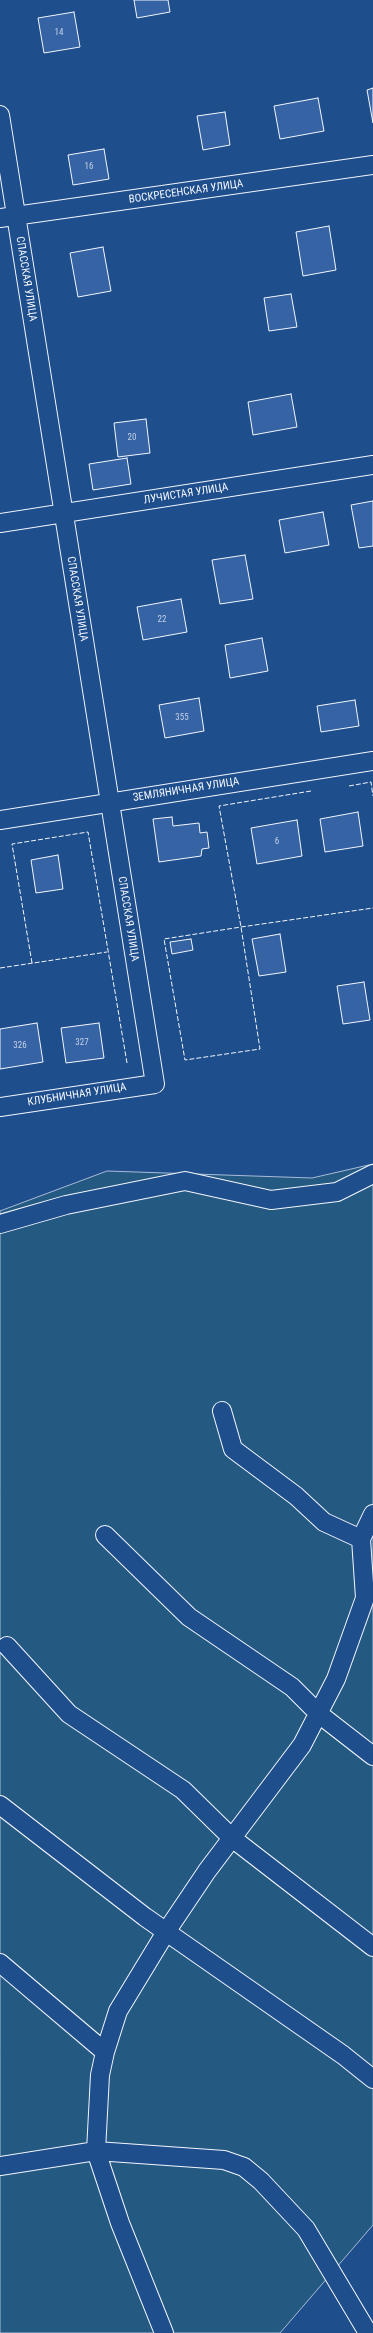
<!DOCTYPE html>
<html>
<head>
<meta charset="utf-8">
<style>
  body { margin:0 }
  canvas { display:block; background:#1f4e8c }
</style>
</head>
<body>
<canvas width="373" height="2333"></canvas>
<script>
const c = document.querySelector('canvas').getContext('2d');
c.lineJoin = 'round';
function fill(path, color) { c.fillStyle = color; c.fill(path, 'evenodd'); }
const toPath = rows => new Path2D(rows.map(r => 'M' + r).join(''));
function stroke(path, color, width, dash) { c.strokeStyle = color; c.lineWidth = width; c.lineCap = dash ? 'butt' : 'round'; c.setLineDash(dash || []); c.stroke(path); }
function write(font, color, halo, rows, align = 'center') {
  c.font = font + ' "Roboto Condensed",sans-serif'; c.lineWidth = 3; c.setLineDash([]); c.textBaseline = 'middle'; c.strokeStyle = halo; c.fillStyle = color; for (const [text, x, y, turn = 0] of rows) {
    c.save(); c.translate(x, y); c.rotate((+turn || 0) * Math.PI / 180); c.textAlign = isNaN(turn) ? turn : align; if (halo) c.strokeText(text, 0, 0); c.fillText(text, 0, 0); c.restore();
  }
}
const green = toPath([
  [373,1164,373,2225,280,2333,0,2333,0,1211,107,1171,312,1178,373,1164]
]);
fill(green, '#245a82');
stroke(green, '#a8bbd7', 1);
const building = toPath([
  [134,0,168,0,170,12,137,18,134,0],
  [74,12,80,47,44,53,38,18,74,12],
  [373,88,373,123,367,90,373,88],
  [318,98,324,131,280,139,274,106,318,98],
  [225,112,230,145,203,150,197,116,225,112],
  [104,149,109,179,73,185,68,155,104,149],
  [329,226,336,270,303,276,296,232,329,226],
  [103,247,111,291,78,297,70,253,103,247],
  [291,294,297,327,269,331,264,298,291,294],
  [291,394,297,427,253,435,248,402,291,394],
  [146,419,150,453,118,457,114,423,146,419],
  [127,458,131,484,93,490,89,464,127,458],
  [373,501,373,546,359,548,351,505,373,501],
  [323,512,329,545,285,553,279,520,323,512],
  [245,555,253,599,220,604,212,560,245,555],
  [181,599,187,632,143,640,137,607,181,599],
  [262,638,268,671,230,678,225,645,262,638],
  [199,698,204,731,165,738,159,705,199,698],
  [355,700,359,726,321,732,317,706,355,700],
  [358,812,363,846,325,852,320,819,358,812],
  [172,817,173,826,199,823,200,833,207,832,209,848,202,849,201,856,159,862,153,819,172,817],
  [297,820,302,856,257,864,251,828,297,820],
  [58,855,63,889,36,893,31,860,58,855],
  [280,934,286,972,259,976,252,939,280,934],
  [191,939,193,950,172,954,170,942,191,939],
  [364,982,370,1020,343,1024,337,986,364,982],
  [37,1023,43,1062,0,1069,0,1029,37,1023],
  [99,1023,104,1058,66,1063,61,1028,99,1023]
]);
fill(building, '#3563a3');
stroke(building, '#f2f6ff', 1);
const minor = toPath([
  [0,115,155,1084,0,1107],
  [0,218,373,165],
  [0,523,373,465],
  [0,820,373,761],
  [0,1224,66,1205,185,1181,271,1200,337,1192,373,1174],
  [222,1411,233,1449,296,1496,324,1522,361,1539],
  [105,1535,189,1617,292,1687,319,1714,373,1756],
  [7,1646,69,1714,183,1790,232,1838,373,1947],
  [0,1805,145,1917,343,2055,373,2079],
  [0,1963,105,2052],
  [0,2166,96,2151,224,2160,244,2167,261,2181,306,2229,368,2333],
  [164,2333,120,2223,96,2151,100,2075,105,2052,118,2011,166,1932,207,1871,302,1745,336,1679,365,1598,361,1539,373,1514]
]);
stroke(minor, '#f2f6ff', 20);
stroke(minor, '#1f4e8c', 18);
stroke(toPath([
  [349,786,371,782,373,796],
  [311,791,219,806,241,927,260,1049,185,1060,164,939,241,927,373,908],
  [32,963,12,844,88,832,127,1063],
  [0,968,107,952]
]), '#f2f6ff', 1, [5, 2]);
write('9px', '#c3d1e8', null, [
  ["14",59,33],
  ["16",89,167],
  ["20",132,438],
  ["22",162,620],
  ["355",182,718],
  ["6",277,842],
  ["327",82,1043],
  ["326",20,1046]
]);
write('11px', '#f2f6ff', '#1f4e8c', [
  ["ВОСКРЕСЕНСКАЯ УЛИЦА",186,192,-8],
  ["СПАССКАЯ УЛИЦА",26,279,81],
  ["ЛУЧИСТАЯ УЛИЦА",186,494,-9],
  ["СПАССКАЯ УЛИЦА",77,599,81],
  ["ЗЕМЛЯНИЧНАЯ УЛИЦА",186,790,-9],
  ["СПАССКАЯ УЛИЦА",128,919,81],
  ["КЛУБНИЧНАЯ УЛИЦА",77,1095,-9]
]);
</script>
</body>
</html>
